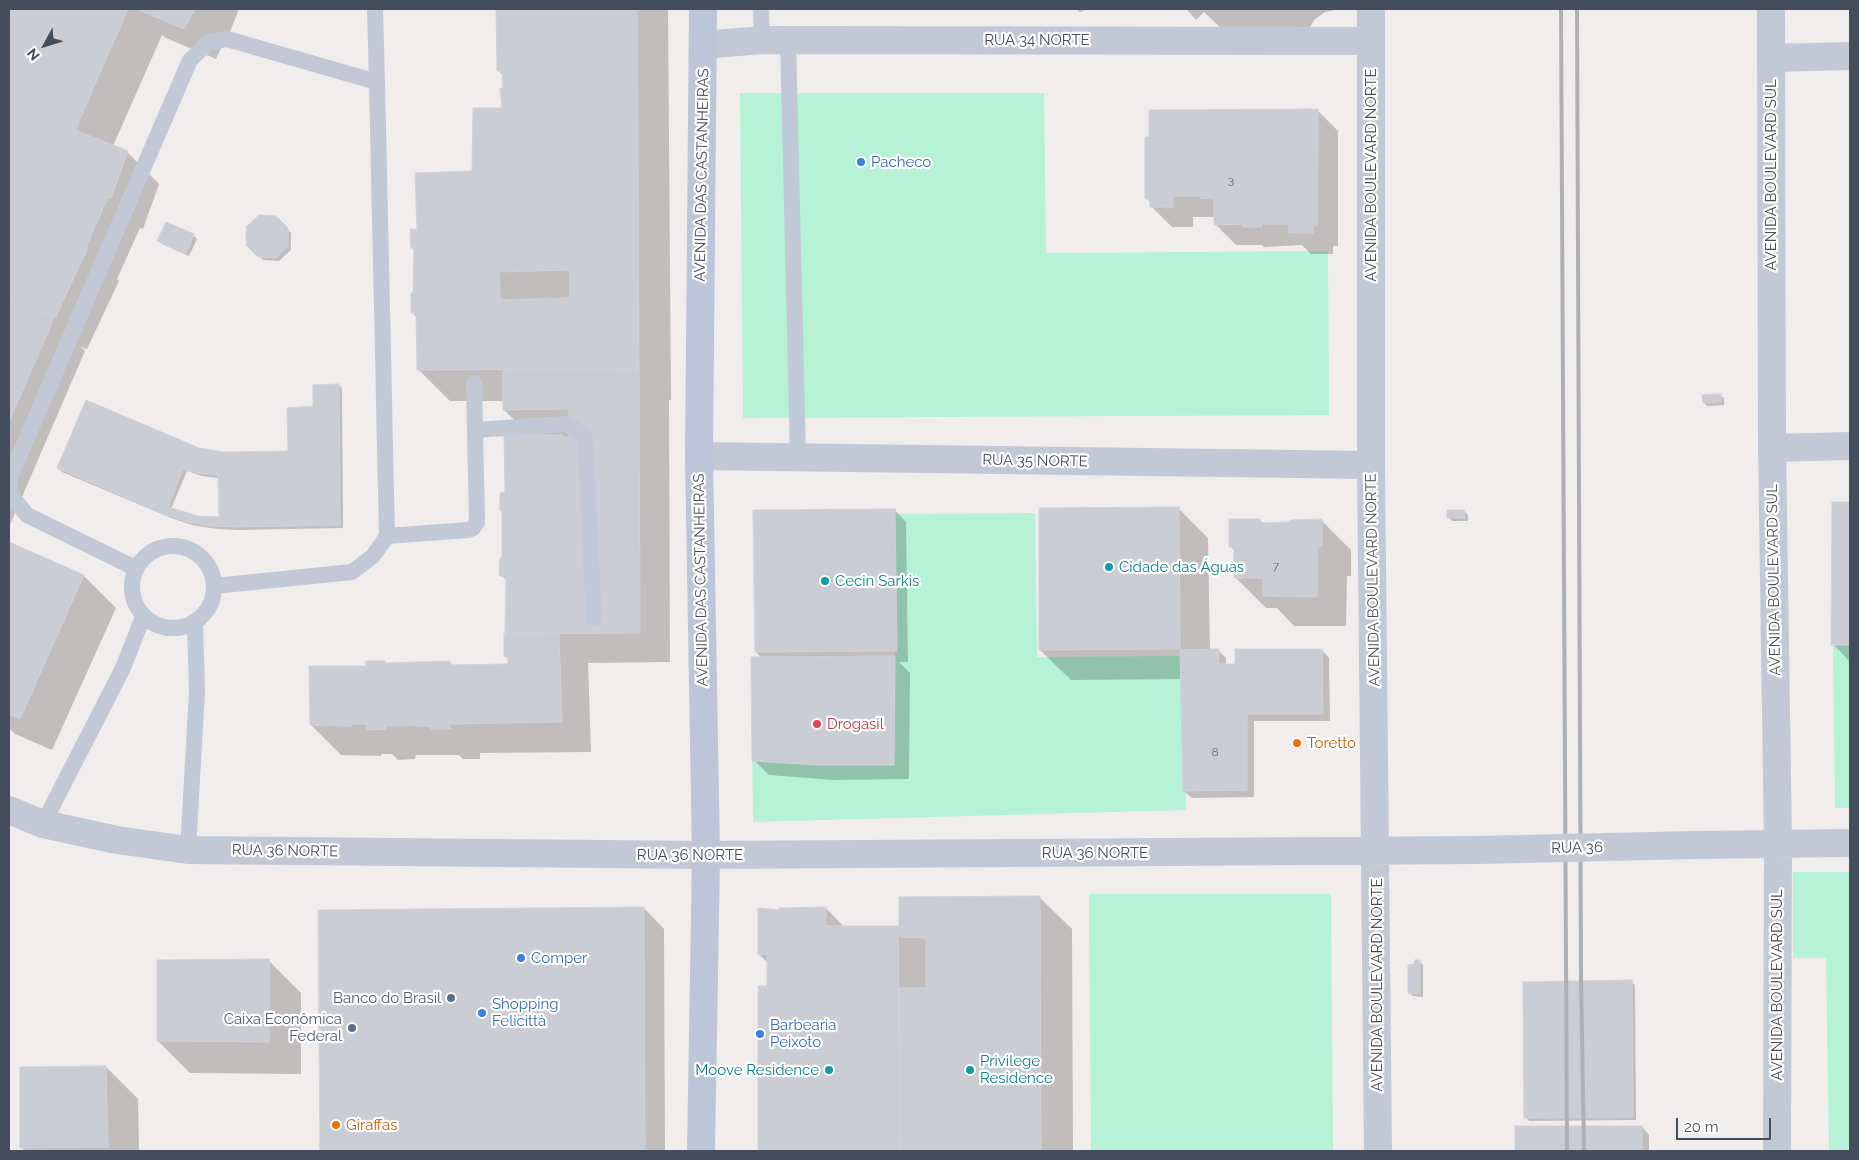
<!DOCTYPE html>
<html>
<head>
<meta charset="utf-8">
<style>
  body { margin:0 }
  #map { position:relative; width:1859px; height:1160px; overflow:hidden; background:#f0edec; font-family:Raleway,sans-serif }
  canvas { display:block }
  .frame { position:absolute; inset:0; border:10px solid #434d5c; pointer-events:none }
  .north { position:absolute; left:20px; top:20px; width:50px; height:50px; -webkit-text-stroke:4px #fff; paint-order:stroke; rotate:231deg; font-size:14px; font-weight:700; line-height:20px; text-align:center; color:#434d5c }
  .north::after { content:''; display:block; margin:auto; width:18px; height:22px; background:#434d5c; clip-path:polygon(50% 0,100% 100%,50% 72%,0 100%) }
  .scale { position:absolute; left:1676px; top:1118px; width:95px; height:22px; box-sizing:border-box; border:2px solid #434d5c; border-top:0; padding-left:6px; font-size:15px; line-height:18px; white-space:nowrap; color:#434d5c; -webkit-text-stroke:4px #fff; paint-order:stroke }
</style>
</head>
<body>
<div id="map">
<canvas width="1859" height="1160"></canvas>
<div class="frame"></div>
<div class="north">N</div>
<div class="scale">20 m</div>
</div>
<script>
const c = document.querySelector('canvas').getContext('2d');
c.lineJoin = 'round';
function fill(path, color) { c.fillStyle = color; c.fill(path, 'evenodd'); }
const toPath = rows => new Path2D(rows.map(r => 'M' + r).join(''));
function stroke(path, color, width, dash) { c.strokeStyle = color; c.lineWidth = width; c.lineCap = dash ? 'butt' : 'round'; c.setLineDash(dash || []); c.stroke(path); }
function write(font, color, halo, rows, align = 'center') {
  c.font = font + ' Raleway,sans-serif'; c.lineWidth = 4.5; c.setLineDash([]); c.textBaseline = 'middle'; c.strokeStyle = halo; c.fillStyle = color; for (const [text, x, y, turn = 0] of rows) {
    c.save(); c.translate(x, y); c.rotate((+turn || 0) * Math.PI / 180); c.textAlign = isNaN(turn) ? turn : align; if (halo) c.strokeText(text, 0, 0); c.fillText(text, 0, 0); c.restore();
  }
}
fill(toPath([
  [740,93,1044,93,1046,253,1328,251,1329,415,743,418],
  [1035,513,1037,657,1194,656,1183,664,1186,810,753,822,751,657,895,656,893,514],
  [1850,643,1850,808,1835,808,1833,644],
  [1793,872,1850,872,1850,1151,1829,1151,1826,958,1793,958],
  [1089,894,1331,894,1333,1151,1091,1151]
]), '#b6f3d6');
fill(toPath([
  [9,9,239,9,224,47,222,46,216,59,166,38,162,35,113,146,127,152,159,184,143,229,140,228,117,279,119,281,87,349,81,347,85,351,9,527],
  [498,9,668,9,671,400,669,400,670,662,588,663,591,752,480,753,480,759,463,759,459,755,416,755,415,759,398,760,392,754,381,754,381,756,341,755,311,725,368,668,385,662,387,665,449,662,453,666,509,665,509,660,506,657,507,581,501,575,503,559,503,513,501,510,506,494,531,436,504,410,504,401,450,401,418,369,417,318,413,313,415,295,415,251,412,248,418,231,474,173,502,109,503,76,498,70],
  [1076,9,1341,9,1325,12,1314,20,1310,27,1221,28,1204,12,1196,20,1187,10,1086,10,1080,12],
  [1317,110,1338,131,1338,246,1333,246,1333,254,1311,254,1302,245,1264,247,1262,245,1236,245,1215,224,1215,217,1193,217,1193,227,1172,227,1151,206,1151,203,1146,198],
  [276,217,291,233,291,250,279,261,263,260,247,244],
  [167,224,193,235,197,239,189,256,162,244,159,240],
  [339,385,342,389,343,528,239,530,217,529,192,525,171,518,62,472,58,468,198,449,223,453,289,452,314,407],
  [187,471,202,476,219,478,220,518,208,519,187,515,171,509],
  [1720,395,1724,398,1724,405,1707,406,1704,402],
  [1833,504,1850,504,1850,662,1833,644],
  [1178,508,1208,538,1210,651,1218,650,1226,658,1226,665,1236,665,1322,650,1329,658,1330,721,1254,721,1254,797,1192,798,1184,791,1182,679,1071,680,1040,650],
  [895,510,906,522,908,662,899,662,910,673,909,779,834,780,769,775,754,760,762,658,756,652],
  [1464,511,1468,515,1468,521,1452,521,1448,517],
  [1260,520,1264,524,1321,520,1351,550,1351,576,1347,576,1346,626,1294,626,1277,608,1266,608,1236,578,1235,551,1230,546],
  [9,544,84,576,116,608,52,750,15,734,9,728],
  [1039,897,1072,929,1073,1151,760,1151,759,988,768,987,768,963,759,954,780,911,826,908,845,928,900,927],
  [644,908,664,929,665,1151,321,1151,319,911],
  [268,960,301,993,301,1074,190,1073,158,1041],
  [1419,961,1423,965,1423,997,1413,996,1410,993,1416,965],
  [1631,982,1635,985,1636,1120,1529,1121,1526,1117],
  [106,1067,138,1099,139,1151,25,1151,22,1148],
  [1517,1127,1642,1127,1649,1135,1649,1151,1517,1151]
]), '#0003');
const building = toPath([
  [9,9,128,9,75,130,128,151,111,198,108,197,86,247,88,248,55,318,9,298,9,9],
  [137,9,195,9,184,29,137,9],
  [496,9,637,9,639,369,417,370,416,313,411,313,411,293,413,293,414,248,411,248,410,229,417,230,415,173,472,171,473,108,502,108,500,88,503,88,502,71,497,71,496,9],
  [570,270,570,298,500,300,499,272,570,270],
  [1318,109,1317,226,1313,226,1313,233,1289,233,1289,224,1262,224,1262,227,1242,227,1242,224,1214,225,1214,199,1200,198,1200,196,1173,196,1173,207,1150,207,1150,199,1145,199,1145,137,1149,137,1149,110,1318,109],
  [259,215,276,216,288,228,288,246,276,258,258,257,246,245,246,227,259,215],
  [166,222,194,234,186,253,157,241,166,222],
  [9,298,54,318,9,422,9,298],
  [639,369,640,633,505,634,506,576,499,576,500,558,502,558,502,511,500,511,500,493,505,492,504,435,562,435,562,437,569,437,569,409,503,410,503,370,639,369],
  [339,384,340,525,235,527,212,526,187,522,166,515,57,468,86,400,199,448,223,452,288,451,287,408,313,406,313,385,339,384],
  [183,469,198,473,218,475,219,517,198,516,168,507,183,469],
  [1721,394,1721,402,1703,403,1702,395,1721,394],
  [1832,502,1850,502,1850,645,1831,645,1832,502],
  [1179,507,1180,649,1039,650,1039,508,1179,507],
  [895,509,897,651,755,652,753,510,895,509],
  [1447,510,1464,510,1465,518,1447,518,1447,510],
  [1229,519,1260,519,1260,523,1290,522,1290,520,1322,519,1322,546,1317,547,1317,597,1263,596,1263,578,1234,578,1234,547,1229,547,1229,519],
  [9,542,84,575,20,719,9,714,9,542],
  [504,634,559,634,562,722,450,724,451,729,431,729,431,726,428,726,386,725,386,729,367,730,367,724,351,724,351,726,310,725,309,666,366,666,366,661,385,661,385,663,450,661,450,665,508,664,508,657,504,657,504,634],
  [1219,649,1218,664,1235,664,1235,649,1322,649,1323,714,1247,714,1247,790,1183,791,1180,650,1219,649],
  [895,656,894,765,818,765,752,761,751,657,895,656],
  [1040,896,1041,1151,900,1151,899,988,926,988,926,938,899,937,899,897,1040,896],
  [644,907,645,1151,320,1151,318,910,644,907],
  [826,907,826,926,898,926,900,1151,758,1151,758,986,767,986,767,954,758,955,758,908,779,910,779,908,826,907],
  [269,959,269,1042,157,1041,157,960,269,959],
  [1415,960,1420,960,1420,994,1408,993,1408,965,1414,964,1415,960],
  [1632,980,1633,1117,1524,1118,1523,982,1632,980],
  [106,1066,108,1147,20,1148,20,1067,106,1066],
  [1515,1126,1642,1126,1642,1151,1515,1151,1515,1126]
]);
fill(building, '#cbcdd5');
stroke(building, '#d0d1d9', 1);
stroke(toPath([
  [375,9,377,82],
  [761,9,762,40],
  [788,40,798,457],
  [475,430,566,424,575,429,585,437,594,618],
  [387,536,468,530,473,528,477,522,474,383],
  '132 587a41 41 0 1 1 82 0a41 41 0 1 1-82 0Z',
  [135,568,27,515,10,494,10,477,190,60,208,43,227,39,377,82,387,536,373,556,352,572,214,586],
  [43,824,123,668,143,617],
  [188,850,197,691,195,623]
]), '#c1c9d6', 16);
stroke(toPath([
  [703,45,762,40,1371,41],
  [1771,58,1850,56],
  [1772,448,1850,446],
  [699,456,1371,465]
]), '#c1c9d6', 28);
stroke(toPath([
  [1371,9,1371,465,1378,1151],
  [1771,9,1772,448,1778,843,1777,1151],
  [9,810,43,824,117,840,188,850,706,855,1477,850],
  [1695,845,1850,843]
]), '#c1c9d6', 28);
stroke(toPath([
  [701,1151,706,855,699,456,703,9]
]), '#bdc6d8', 28);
stroke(toPath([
  [1561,9,1567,1151],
  [1577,9,1581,978,1584,1151]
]), '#aeb0b8', 4);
stroke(toPath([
  [1477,850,1695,845]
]), '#c1c9d6', 28);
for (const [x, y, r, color] of [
  [861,162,5,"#3f7fe0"],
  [1109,567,5,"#0f9aa8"],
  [825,581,5,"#0f9aa8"],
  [817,724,5,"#e0444e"],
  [1297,743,5,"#e8710a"],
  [521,958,5,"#3f7fe0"],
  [451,998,5,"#5c6f8a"],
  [482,1013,5,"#3f7fe0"],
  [352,1028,5,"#5c6f8a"],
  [760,1034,5,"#3f7fe0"],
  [829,1070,5,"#0f9aa8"],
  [970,1070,5,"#0f9aa8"],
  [336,1125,5,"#e8710a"]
]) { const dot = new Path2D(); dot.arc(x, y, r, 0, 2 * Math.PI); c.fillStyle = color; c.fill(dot); stroke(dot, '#fff', 2); }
write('12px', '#656d7a', null, [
  ["3",1231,180],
  ["7",1276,566],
  ["8",1215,752]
]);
write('15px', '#434d5c', '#fff', [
  ["RUA 34 NORTE",1037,40],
  ["AVENIDA DAS CASTANHEIRAS",702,175,-89],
  ["AVENIDA BOULEVARD NORTE",1371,175,-90],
  ["AVENIDA BOULEVARD SUL",1771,175,-90],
  ["RUA 35 NORTE",1035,461,1],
  ["AVENIDA DAS CASTANHEIRAS",701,580,-91],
  ["AVENIDA BOULEVARD NORTE",1373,580,-91],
  ["AVENIDA BOULEVARD SUL",1774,580,-91],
  ["RUA 36",1577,848,-1],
  ["RUA 36 NORTE",285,851,1],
  ["RUA 36 NORTE",1095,853],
  ["RUA 36 NORTE",690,855],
  ["AVENIDA BOULEVARD NORTE",1377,985,-90],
  ["AVENIDA BOULEVARD SUL",1777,985,-90]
]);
write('15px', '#366cbe', '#fff', [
  ["Pacheco",871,162],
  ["Comper",531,958],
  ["Shopping",492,1004],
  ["Felicittà",492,1021],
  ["Barbearia",770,1025],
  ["Peixoto",770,1042]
], 'left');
write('15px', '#0d838f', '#fff', [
  ["Cidade das Águas",1119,567],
  ["Cecin Sarkis",835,581],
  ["Privilege",980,1061],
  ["Residence",980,1078],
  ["Moove Residence",819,1070,"right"]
], 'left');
write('15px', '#be3a42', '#fff', [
  ["Drogasil",827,724]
], 'left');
write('15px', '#c56008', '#fff', [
  ["Toretto",1307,743],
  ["Giraffas",346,1125]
], 'left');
write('15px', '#4e5e75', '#fff', [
  ["Banco do Brasil",441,998],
  ["Caixa Econômica",342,1019],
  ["Federal",342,1036]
], 'right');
</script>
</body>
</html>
